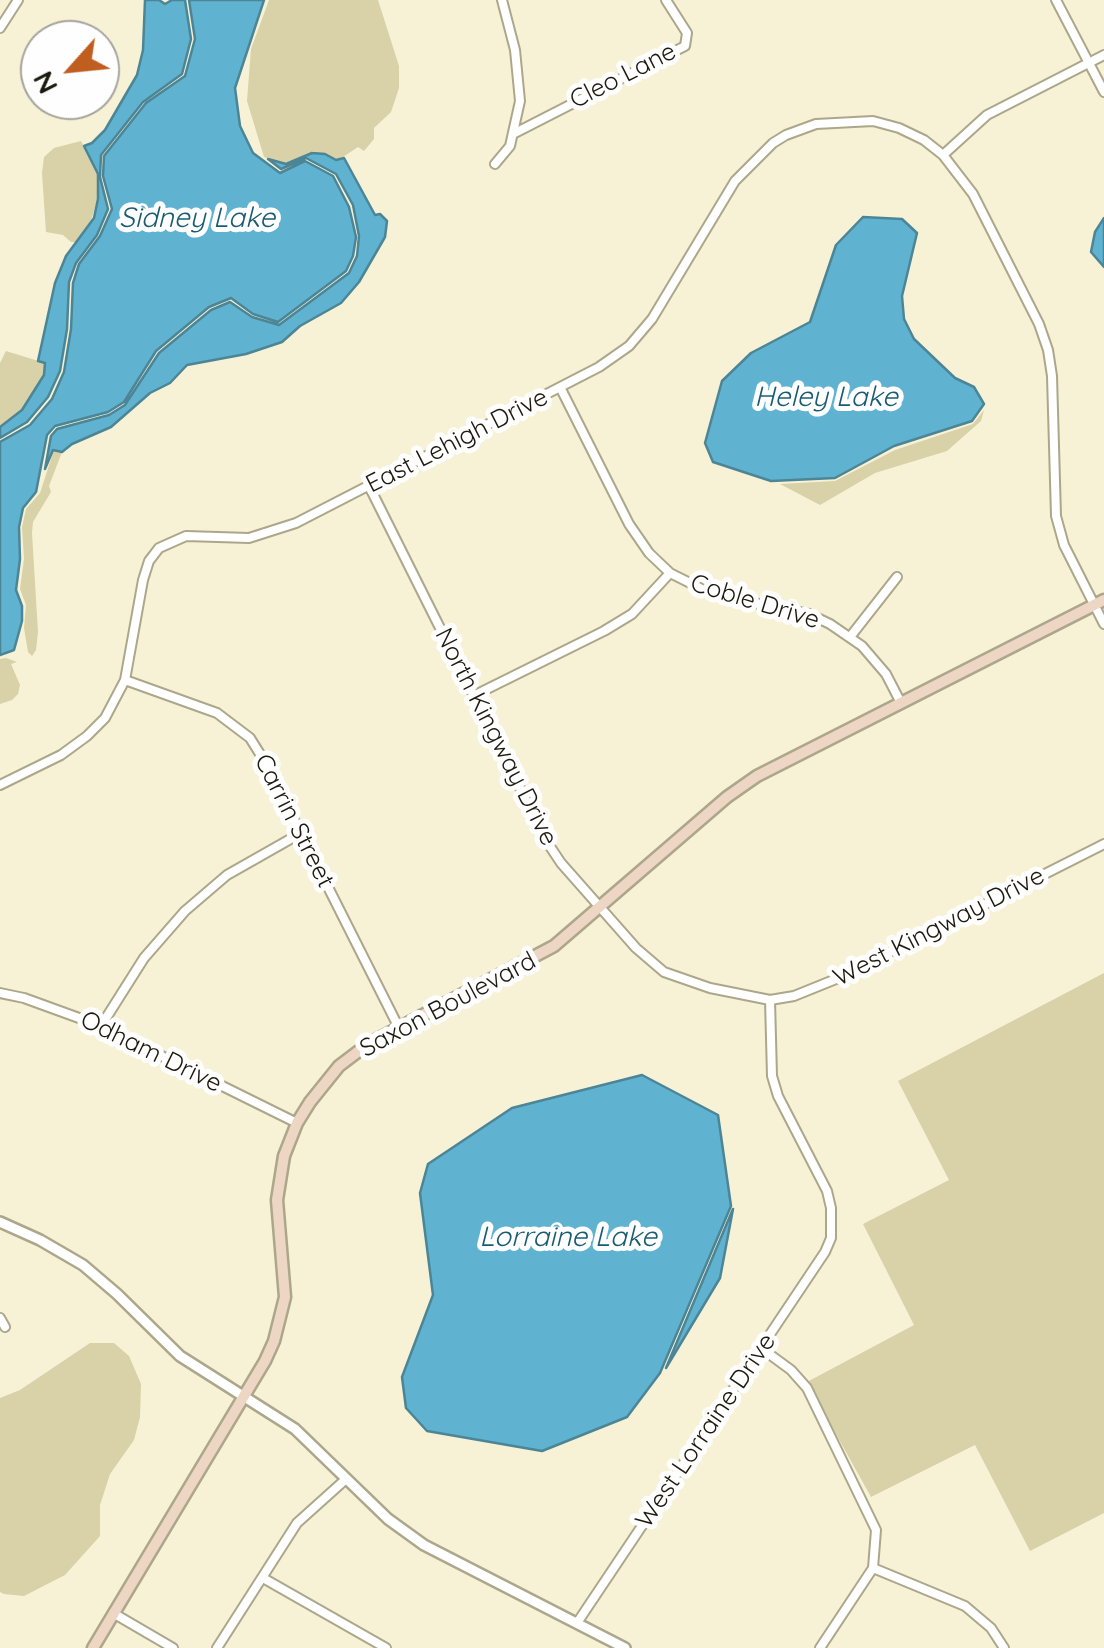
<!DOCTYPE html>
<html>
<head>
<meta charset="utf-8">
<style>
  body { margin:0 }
  #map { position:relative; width:1104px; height:1648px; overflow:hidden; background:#f7f2d5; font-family:Quicksand,sans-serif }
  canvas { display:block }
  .north { position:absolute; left:20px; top:20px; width:100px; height:100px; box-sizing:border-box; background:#fefefe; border:2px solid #a4a39e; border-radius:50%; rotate:243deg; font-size:28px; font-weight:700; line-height:40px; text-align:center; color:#1c1a0f }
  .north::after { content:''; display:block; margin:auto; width:35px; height:45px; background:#bf5e1f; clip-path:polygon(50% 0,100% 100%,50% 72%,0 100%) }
</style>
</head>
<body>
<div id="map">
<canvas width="1104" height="1648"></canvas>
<div class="north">N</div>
</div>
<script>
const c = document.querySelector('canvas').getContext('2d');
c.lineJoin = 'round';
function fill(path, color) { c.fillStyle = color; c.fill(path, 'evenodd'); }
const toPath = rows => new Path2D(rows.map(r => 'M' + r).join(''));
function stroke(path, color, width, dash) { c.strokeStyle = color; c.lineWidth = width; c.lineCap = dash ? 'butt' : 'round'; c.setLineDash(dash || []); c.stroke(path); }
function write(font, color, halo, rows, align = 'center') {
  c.font = font + ' Quicksand,sans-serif'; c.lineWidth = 10; c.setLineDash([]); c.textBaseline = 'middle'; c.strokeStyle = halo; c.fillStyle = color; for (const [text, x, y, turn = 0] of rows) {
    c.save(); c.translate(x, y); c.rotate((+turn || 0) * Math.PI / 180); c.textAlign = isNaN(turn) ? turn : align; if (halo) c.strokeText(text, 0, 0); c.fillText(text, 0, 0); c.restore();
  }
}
fill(toPath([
  [269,0,378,0,399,66,399,88,391,112,374,128,374,139,364,151,358,147,337,161,325,154,312,153,286,164,264,157,247,101,251,49],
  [81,141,98,174,98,198,89,227,76,242,71,242,63,235,46,232,42,173,44,157,54,148],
  [6,351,45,363,44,375,32,397,12,420,0,427,0,363],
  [984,410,981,421,947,451,875,473,820,505,780,484,835,481,895,450,973,424],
  [54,450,62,452,49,486,51,492,33,522,32,533,38,632,36,650,32,656,28,652,24,628,26,605,20,589,24,559,22,527,26,509,40,493],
  [6,658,17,662,11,664,20,685,18,694,12,700,0,704,0,659],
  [1104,973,1104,1513,1030,1551,975,1445,871,1497,807,1382,914,1325,863,1224,949,1180,898,1081],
  [90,1343,114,1343,129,1356,141,1384,140,1417,134,1440,110,1474,100,1505,100,1536,65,1575,24,1596,4,1594,0,1592,0,1398,20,1390]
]), '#d9d1a7');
const water = toPath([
  [145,0,159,0,165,4,172,0,185,0,191,39,182,74,143,102,101,155,100,177,108,209,97,235,76,263,69,282,67,329,60,371,48,397,27,422,0,438,0,427,22,410,44,375,45,363,38,361,55,283,66,256,94,218,98,199,98,174,84,146,92,143,105,130,137,75,143,50,145,0],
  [189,0,264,0,235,88,240,126,253,153,280,173,305,161,333,176,349,207,356,237,353,256,346,271,278,322,253,314,231,298,209,307,156,351,124,402,108,412,55,426,47,435,36,492,23,508,19,527,20,559,16,590,22,606,22,621,14,650,0,655,0,442,30,425,52,399,64,372,71,329,73,283,79,264,100,236,112,209,103,176,104,156,146,103,185,76,195,39,189,0],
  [312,153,325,154,336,160,344,158,375,215,380,214,387,221,385,237,359,282,341,303,300,326,282,342,246,354,187,365,170,383,150,393,111,427,72,444,62,452,53,450,45,469,51,436,57,429,109,415,125,405,159,353,211,310,230,302,252,317,279,325,349,273,357,256,359,236,353,205,336,174,306,158,281,169,268,159,286,164,312,153],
  [863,217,902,219,917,233,902,296,904,319,914,339,955,378,974,387,984,404,972,421,894,446,835,478,771,481,713,462,705,443,722,381,751,353,810,322,836,245,863,217],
  [1104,218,1104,267,1091,252,1095,232,1104,218],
  [642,1075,718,1115,731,1206,660,1373,627,1417,542,1451,427,1431,406,1408,402,1377,433,1295,420,1193,428,1164,512,1108,642,1075],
  [733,1209,720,1278,666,1368,733,1209]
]);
fill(water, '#60b3d0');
stroke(water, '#4c8596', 2.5);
const minor = toPath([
  [1056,0,1104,92],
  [0,28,18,0],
  [515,133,685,46,687,33,666,0],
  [943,155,987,115,1104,55],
  [495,164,510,146,520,101,515,50,502,0],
  [561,389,629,524,649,553,670,573,714,595,809,614,830,624,862,646,886,674,901,703],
  [369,486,547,842,561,863,636,948,664,972,710,988,770,1000,794,996,841,977,1104,844],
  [850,637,897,577],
  [125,680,217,713,250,738,265,762,399,1028],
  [475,695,604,631,632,614,670,573],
  [0,785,61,755,87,736,105,718,125,680,143,580,149,561,159,548,186,536,249,538,296,523,599,367,629,346,652,319,735,181,773,143,786,135,816,124,873,121,899,128,924,140,943,155,973,194,1039,324,1048,350,1052,376,1056,516,1064,545,1104,624],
  [0,993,24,998,101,1026,297,1123],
  [101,1026,144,958,185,911,227,875,301,833],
  [0,1318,5,1327],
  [761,1348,791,1370,807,1388,876,1530,873,1568,820,1648],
  [873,1568,965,1606,991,1628,1004,1648],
  [263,1578,386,1648],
  [113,1613,173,1648],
  [577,1623,825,1252,831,1238,831,1208,827,1191,778,1096,772,1076,770,1000],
  [217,1648,297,1523,346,1479]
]);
const tertiary = toPath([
  [0,1222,40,1240,83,1265,117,1294,180,1356,295,1429,388,1519,424,1545,625,1648]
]);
const secondary = toPath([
  [93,1648,265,1361,274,1341,285,1297,277,1200,284,1156,297,1123,310,1102,339,1066,368,1044,554,946,727,797,757,776,1104,600]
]);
stroke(minor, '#aca78b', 12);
stroke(tertiary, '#aca78b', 14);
stroke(secondary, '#aca78b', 15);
stroke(minor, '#fff', 8);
stroke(tertiary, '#fff', 9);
stroke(secondary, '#edd6c4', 10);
write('25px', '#1c1a0f', '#fefefe', [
  ["Cleo Lane",623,76,-27],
  ["East Lehigh Drive",457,441,-27],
  ["Coble Drive",755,602,17],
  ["North Kingway Drive",496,737,63],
  ["Carrin Street",294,821,63],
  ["West Kingway Drive",939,927,-27],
  ["Saxon Boulevard",448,1005,-28],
  ["Odham Drive",151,1052,26],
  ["West Lorraine Drive",706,1431,-56]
]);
write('italic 28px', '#195c71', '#fefefe', [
  ["Sidney Lake",197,219],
  ["Heley Lake",826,398],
  ["Lorraine Lake",568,1238]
]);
</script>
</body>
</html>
